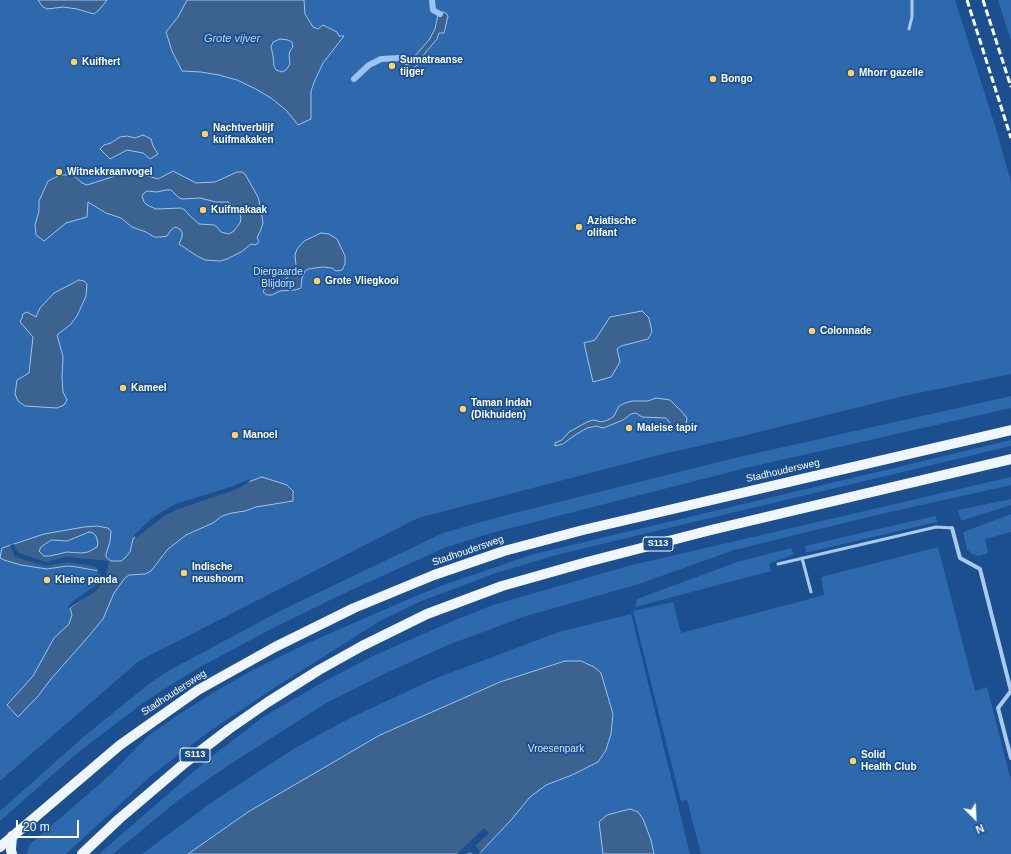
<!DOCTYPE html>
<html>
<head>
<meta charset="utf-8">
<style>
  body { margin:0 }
  #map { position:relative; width:1011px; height:854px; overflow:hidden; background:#1b4f8f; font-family:Helvetica,sans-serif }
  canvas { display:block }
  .north { position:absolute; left:955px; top:798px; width:40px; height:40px; -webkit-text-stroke:3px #1b4f8f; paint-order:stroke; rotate:156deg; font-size:11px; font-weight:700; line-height:16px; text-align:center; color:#fff }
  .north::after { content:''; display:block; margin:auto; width:14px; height:18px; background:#fff; clip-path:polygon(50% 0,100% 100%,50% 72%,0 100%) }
  .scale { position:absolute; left:16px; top:820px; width:63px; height:18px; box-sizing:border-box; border:2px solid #fff; border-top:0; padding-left:5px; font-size:12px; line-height:14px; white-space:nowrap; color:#fff; -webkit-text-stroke:3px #1b4f8f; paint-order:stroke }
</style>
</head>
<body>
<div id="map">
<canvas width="1011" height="854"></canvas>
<div class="north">N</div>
<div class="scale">20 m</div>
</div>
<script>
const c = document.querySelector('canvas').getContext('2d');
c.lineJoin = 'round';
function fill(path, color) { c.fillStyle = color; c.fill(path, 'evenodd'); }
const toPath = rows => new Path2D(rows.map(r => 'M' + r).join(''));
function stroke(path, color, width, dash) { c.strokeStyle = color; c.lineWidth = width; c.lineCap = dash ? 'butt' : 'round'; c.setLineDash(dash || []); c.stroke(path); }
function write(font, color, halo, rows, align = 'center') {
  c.font = font + ' Helvetica,sans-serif'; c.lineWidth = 3.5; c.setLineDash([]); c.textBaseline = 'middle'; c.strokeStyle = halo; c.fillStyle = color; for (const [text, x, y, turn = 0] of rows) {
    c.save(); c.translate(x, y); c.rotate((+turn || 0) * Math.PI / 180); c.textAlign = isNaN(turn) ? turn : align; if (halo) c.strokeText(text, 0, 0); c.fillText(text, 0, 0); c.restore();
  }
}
fill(toPath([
  [0,0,955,0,996,129,1011,182,1011,374,904,396,734,438,663,454,418,518,139,661,0,781],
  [998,0,1011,0,1011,41],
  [1011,396,1011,408,750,467,491,533,444,548,349,591,273,628,202,666,169,686,143,703,76,754,0,821,0,811,87,734,150,683,168,671,282,610,443,533,506,515,739,457],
  [1011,440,1011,446,560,554,496,573,419,602,380,621,274,688,207,733,152,775,66,854,27,854,29,845,111,774,148,736,178,715,216,691,253,670,308,643,411,598,446,584,534,554],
  [1011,477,1011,485,881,514,734,550,639,584,526,616,448,645,386,673,328,702,229,765,177,801,113,854,99,854,206,761,263,717,325,681,373,656,455,620,493,605,628,566],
  [1011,499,1011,505,964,520,961,520,958,510],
  [1011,514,1011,532,985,539,988,553,979,556,972,554,967,549,963,532],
  [935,516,937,520,937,522,809,552,806,552,805,546],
  [938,547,975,691,987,687,1011,781,1011,854,701,854,687,800,681,801,633,611,673,602,681,633,824,595,821,577],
  [791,548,794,554,771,563,769,564,771,571,767,572,635,607,637,599,737,562],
  [631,614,690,854,142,854,212,802,295,748,352,717,434,679,559,632]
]), '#2e69ad');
const water = toPath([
  [38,0,107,0,99,10,94,14,77,9,63,7,47,9,42,6,38,0],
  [187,0,304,0,305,14,313,27,318,29,323,25,337,32,339,36,344,36,323,63,315,80,311,91,311,119,298,125,286,110,271,98,254,88,237,80,219,75,201,72,182,71,172,51,166,32,178,17,187,0],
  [280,39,288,40,292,42,293,47,290,51,289,55,290,64,286,70,282,72,276,70,274,66,273,56,271,47,273,42,280,39],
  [443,12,447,14,448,16,444,33,439,33,437,39,420,59,422,62,410,70,406,70,404,66,413,58,429,40,435,29,438,15,443,12],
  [143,135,151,139,153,146,158,154,150,159,143,153,127,150,110,159,100,149,104,145,111,143,120,137,127,136,135,138,143,135],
  [131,171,158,179,173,171,196,183,215,182,237,172,242,172,245,174,258,197,260,205,263,223,261,229,257,238,259,241,256,245,251,244,241,252,227,259,220,261,205,260,197,256,179,244,182,237,182,232,180,229,175,227,171,230,167,236,161,237,154,237,146,232,132,227,121,218,106,213,88,202,87,217,66,223,44,241,36,235,35,225,39,211,39,201,48,181,60,175,73,175,82,183,87,185,131,171],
  [166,190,171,190,178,197,182,199,200,198,216,202,228,202,238,209,241,218,240,223,234,231,229,234,221,232,217,227,214,225,199,224,189,215,185,210,181,208,156,209,147,205,144,202,142,196,144,193,147,191,157,192,166,190],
  [321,233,329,234,337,239,345,256,345,264,342,270,336,271,332,268,323,267,308,269,305,271,302,278,301,288,295,290,280,291,272,295,267,295,263,292,265,288,283,282,286,279,296,266,295,255,297,249,304,241,321,233],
  [79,280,84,281,87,284,86,296,77,316,70,325,57,335,63,356,62,378,63,392,67,400,64,405,57,408,25,406,18,401,15,394,17,380,29,373,33,337,20,322,22,318,23,314,27,312,36,317,40,308,54,293,79,280],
  [642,311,649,318,652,332,648,339,621,346,617,349,620,362,611,377,593,382,584,343,595,340,610,317,642,311],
  [656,398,670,400,682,412,687,418,686,424,682,430,674,428,666,418,642,417,636,413,631,414,623,420,606,427,602,428,597,426,587,428,575,435,563,444,555,446,555,443,562,440,569,432,587,422,593,420,602,422,610,419,614,416,619,406,625,403,632,401,648,401,656,398],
  [262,477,287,485,293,491,293,501,256,507,245,511,232,513,222,516,213,523,186,535,168,549,151,571,145,574,129,575,125,578,114,593,103,619,88,637,51,679,38,696,18,717,7,705,33,676,54,638,69,624,72,615,70,608,91,593,103,576,99,571,77,567,67,566,47,569,21,565,4,560,0,558,2,548,44,534,84,527,97,526,108,528,111,531,110,542,106,554,106,557,111,561,121,561,125,558,130,552,133,539,152,521,164,512,262,477],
  [89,532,93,533,96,536,98,543,97,547,88,552,82,553,67,552,50,556,44,556,39,551,41,547,51,540,67,541,89,532],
  [565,661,581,661,594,667,601,673,613,714,611,734,606,750,598,762,572,775,546,785,530,797,511,820,479,854,188,854,248,812,380,735,500,682,565,661],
  [630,809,638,812,643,819,651,840,654,854,603,854,599,822,607,815,630,809]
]);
fill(water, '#3c6290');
stroke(water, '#9cc4f0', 1);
fill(toPath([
  [250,479,250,481,246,484,237,489,178,509,164,516,136,538,134,535,151,519,163,511,176,504,233,486],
  [14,544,16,550,19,553,46,562,67,557,109,561,106,576,99,588,93,593,68,609,68,607,73,601,95,586,101,576,101,575,97,573,98,569,94,566,68,562,46,566,15,557,10,545],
  [484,828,489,833,475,846,481,852,479,854,473,854,470,851,466,854,457,854]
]), '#1b4f8f');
stroke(toPath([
  [432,0,433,10,440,14],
  [354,79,369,65,381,59,399,58,404,59,407,63]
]), '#9cc4f0', 6);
stroke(toPath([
  [909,29,912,17,912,0],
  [802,558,811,592],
  [778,564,936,527,952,528]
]), '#a9c9ee', 3);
stroke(toPath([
  [952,528,960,558,980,569,1011,691,998,708,1011,758]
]), '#a9c9ee', 4);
stroke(toPath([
  [12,836,11,850,12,854],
  [0,847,120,745,198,690,275,647,354,608,434,575,504,551,583,530,1011,430],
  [82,854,119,819,186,762,229,729,268,702,319,670,362,646,427,614,502,586,587,562,711,530,1011,459]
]), '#f0f6ff', 10);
stroke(toPath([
  [967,0,1011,138],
  [983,0,1011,87]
]), '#fff', 3, [7, 3]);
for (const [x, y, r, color] of [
  [74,62,4,"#ffd166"],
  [392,66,4,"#ffd166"],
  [851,73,4,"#ffd166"],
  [713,79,4,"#ffd166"],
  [205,134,4,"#ffd166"],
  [59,172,4,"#ffd166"],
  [203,210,4,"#ffd166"],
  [579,227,4,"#ffd166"],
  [317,281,4,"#ffd166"],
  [812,331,4,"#ffd166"],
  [123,388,4,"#ffd166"],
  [463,409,4,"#ffd166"],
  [629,428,4,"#ffd166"],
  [235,435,4,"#ffd166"],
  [184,573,4,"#ffd166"],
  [47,580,4,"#ffd166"],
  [853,761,4,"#ffd166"]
]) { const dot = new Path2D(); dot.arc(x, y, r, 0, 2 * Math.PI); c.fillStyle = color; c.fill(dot); stroke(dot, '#1b4f8f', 1.5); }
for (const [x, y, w] of [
  [658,544,30],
  [195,755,30]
]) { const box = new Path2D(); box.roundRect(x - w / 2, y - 7, w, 14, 3); c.fillStyle = '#1b4f8f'; c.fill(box); stroke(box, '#fff', 1); }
write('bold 9px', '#fff', null, [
  ["S113",658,544],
  ["S113",195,755]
]);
write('bold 10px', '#fff', '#1b4f8f', [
  ["Sumatraanse",400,60],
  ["tijger",400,72],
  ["Kuifhert",82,62],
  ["Mhorr gazelle",859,73],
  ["Bongo",721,79],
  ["Nachtverblijf",213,128],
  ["kuifmakaken",213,140],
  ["Witnekkraanvogel",67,172],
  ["Kuifmakaak",211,210],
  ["Aziatische",587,221],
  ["olifant",587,233],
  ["Grote Vliegkooi",325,281],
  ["Colonnade",820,331],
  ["Kameel",131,388],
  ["Taman Indah",471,403],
  ["(Dikhuiden)",471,415],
  ["Maleise tapir",637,428],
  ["Manoel",243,435],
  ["Indische",192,567],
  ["neushoorn",192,579],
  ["Kleine panda",55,580],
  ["Solid",861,755],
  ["Health Club",861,767]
], 'left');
write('10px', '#cfe3fa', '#1b4f8f', [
  ["Diergaarde",278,272],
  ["Blijdorp",278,284],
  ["Vroesenpark",556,749]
]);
write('10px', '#fff', '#1b4f8f', [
  ["Stadhoudersweg",783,471,-13],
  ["Stadhoudersweg",468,551,-19],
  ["Stadhoudersweg",174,693,-33]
]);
write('italic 11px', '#b5d3f5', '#1b4f8f', [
  ["Grote vijver",232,39]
]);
</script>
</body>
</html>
